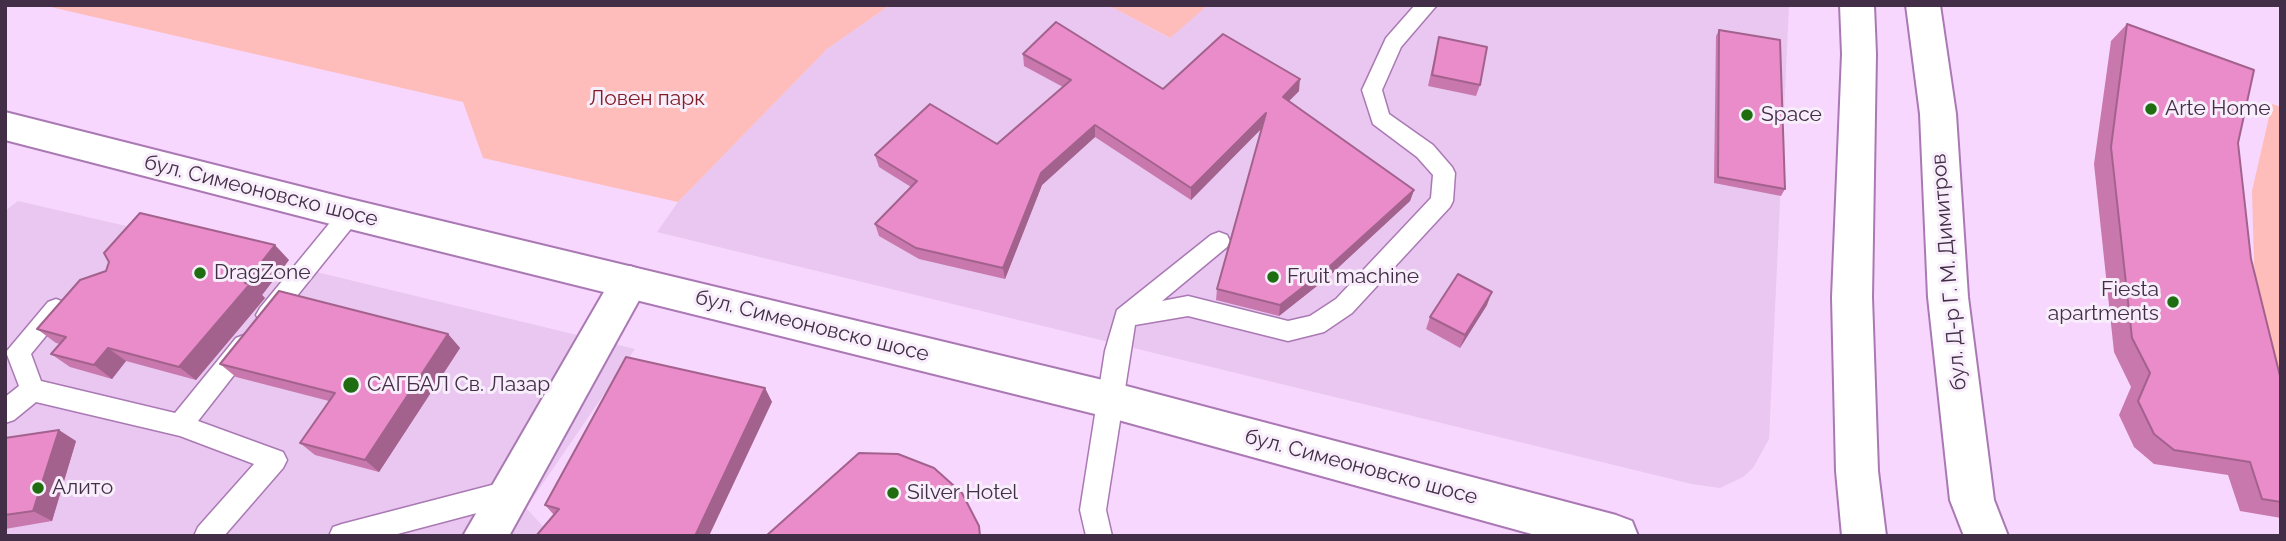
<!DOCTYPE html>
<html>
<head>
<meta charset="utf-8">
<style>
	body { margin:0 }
	#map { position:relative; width:2286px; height:541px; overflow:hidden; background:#f7d7fd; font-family:Raleway,sans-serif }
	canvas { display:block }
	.frame { position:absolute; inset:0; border:7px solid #432e47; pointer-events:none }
</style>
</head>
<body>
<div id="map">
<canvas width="2286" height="541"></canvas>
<div class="frame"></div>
</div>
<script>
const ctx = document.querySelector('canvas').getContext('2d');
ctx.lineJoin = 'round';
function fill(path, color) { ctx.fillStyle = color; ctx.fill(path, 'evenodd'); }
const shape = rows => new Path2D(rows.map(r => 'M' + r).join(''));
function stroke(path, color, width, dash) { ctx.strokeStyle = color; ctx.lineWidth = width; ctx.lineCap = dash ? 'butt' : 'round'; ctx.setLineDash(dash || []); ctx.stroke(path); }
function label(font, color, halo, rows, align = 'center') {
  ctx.font = font + ' Raleway,sans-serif'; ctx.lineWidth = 6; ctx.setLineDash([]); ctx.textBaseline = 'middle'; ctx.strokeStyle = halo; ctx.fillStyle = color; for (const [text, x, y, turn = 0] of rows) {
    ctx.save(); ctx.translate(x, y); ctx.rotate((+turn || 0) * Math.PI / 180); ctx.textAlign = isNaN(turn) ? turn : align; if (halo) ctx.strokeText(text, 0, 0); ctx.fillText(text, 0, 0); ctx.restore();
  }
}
const built = shape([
	[890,5,1108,5,1169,38,1208,5,1789,5,1769,439,1753,468,1743,477,1720,488,1692,484,657,232,678,202,827,49],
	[18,201,126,226,635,349,526,508,552,536,5,536,5,211]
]);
const green = shape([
	[42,5,890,5,827,49,678,202,483,158,463,102],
	[1108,5,1208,5,1170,38],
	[2272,104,2281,107,2281,390,2255,293,2252,191]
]);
const service = shape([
	[1415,5,1437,5,1401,47,1382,90,1389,114,1433,145,1452,167,1455,173,1453,201,1450,207,1352,313,1324,332,1288,341,1188,316,1135,325,1106,510,1112,536,1086,536,1080,510,1105,351,1117,310,1211,235,1219,232,1227,235,1230,241,1227,247,1162,301,1188,296,1288,321,1310,316,1336,299,1431,198,1433,175,1417,157,1373,124,1362,90,1386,38,1415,5],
	[350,205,358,208,361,214,358,220,276,322,268,325,260,322,256,315,260,308,342,208,350,205],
	[56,299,64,302,68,309,31,354,41,381,175,413,236,338,244,335,252,338,256,345,252,352,198,421,283,452,287,460,283,468,224,536,194,536,198,527,254,464,180,436,36,402,14,420,5,423,5,397,19,386,6,352,48,302,56,299],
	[511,480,520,484,524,492,520,500,511,504,390,536,329,536,333,527,342,524,511,480]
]);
const minor = shape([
	[630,266,644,271,649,282,509,536,463,536,616,271,630,266]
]);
const secondary = shape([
	[5,112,350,199,1111,382,1616,515,1632,521,1638,536,1539,536,1111,418,350,229,5,140,5,112]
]);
const primary = shape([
	[1840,5,1874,5,1876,54,1872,297,1878,471,1886,536,1842,536,1836,471,1832,297,1842,54,1840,5],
	[1906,5,1940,5,1956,114,1968,297,1994,500,2008,536,1964,536,1950,500,1928,297,1920,114,1906,5]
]);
const wall = shape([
	[2127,24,2238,143,2251,259,2281,380,2281,518,2240,511,2228,475,2154,464,2134,447,2119,415,2131,387,2114,352,2094,164,2111,41],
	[1719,30,1785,189,1781,196,1714,183,1716,36],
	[1439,37,1480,85,1476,96,1428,86],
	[1023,54,1163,89,1299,91,1289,101,1414,190,1410,201,1327,278,1279,316,1216,300,1217,289,1262,128,1191,200,1095,137,1042,185,1005,279,919,259,879,236,875,224,911,187,879,167,875,155,997,144,1063,87,1024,66],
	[289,260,262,295,265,298,196,380,126,361,112,379,70,367,51,354,60,344,56,343,37,329],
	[1487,305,1460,348,1426,329,1430,317],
	[448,334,460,348,379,472,315,455,300,443,329,401,236,377,220,364],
	[765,388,772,402,554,515,545,505],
	[5,438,76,441,52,521,5,529]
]);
const shadedWall = shape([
	[1300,79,1299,91,1281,109,1283,97],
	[1266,113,1265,125,1191,200,1191,188],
	[1095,125,1095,137,1042,185,1005,279,1003,268,1041,173],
	[1414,190,1410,201,1327,278,1279,316,1280,305],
	[275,245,289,260,262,295,265,298,196,380,179,367],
	[1492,292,1487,305,1460,348,1465,335],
	[448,334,460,348,379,472,365,460],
	[108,348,126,361,112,379,94,365],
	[765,388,772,402,709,536,695,536],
	[59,430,76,441,52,521,33,511]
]);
const building = shape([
	[1056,22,1163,89,1223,34,1300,79,1283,97,1414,190,1329,267,1280,305,1217,289,1266,113,1191,188,1095,125,1041,173,1003,268,916,248,875,224,917,181,875,155,930,104,997,144,1071,80,1023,54,1056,22],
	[2127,24,2254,70,2238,143,2251,259,2281,380,2281,502,2262,499,2250,462,2174,450,2154,434,2138,401,2150,373,2132,338,2111,147,2127,24],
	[1719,30,1780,40,1785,189,1718,177,1719,30],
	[1439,37,1487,47,1480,85,1432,75,1439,37],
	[140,213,275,245,245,283,250,284,179,367,108,348,94,365,51,354,66,337,37,329,80,280,106,271,109,262,104,253,140,213],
	[1458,274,1492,292,1465,335,1430,317,1458,274],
	[279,291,448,334,365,460,300,443,335,393,220,364,279,291],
	[626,357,765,388,695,536,536,536,559,509,545,505,626,357],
	[59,430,33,511,5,515,5,438,59,430],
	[859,453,898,454,934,468,962,493,979,526,980,536,766,536,859,453]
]);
const markers = [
	[2151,109,7,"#1f6d11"],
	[1747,115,7,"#1f6d11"],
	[200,273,7,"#1f6d11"],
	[1273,277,7,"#1f6d11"],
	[2173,302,7,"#1f6d11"],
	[351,385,9,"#1f6d11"],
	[38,488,7,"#1f6d11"],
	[893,493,7,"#1f6d11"]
];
const parkNames = [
	["Ловен парк",647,99]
];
const poiNames = [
	["Arte Home",2165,109],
	["Space",1761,115],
	["DragZone",214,273],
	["Fruit machine",1287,277],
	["Fiesta",2159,290,"right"],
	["apartments",2159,314,"right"],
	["САГБАЛ Св. Лазар",367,385],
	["Алито",52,488],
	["Silver Hotel",907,493]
];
const streetNames = [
	["бул. Симеоновско шосе",261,191,14],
	["бул. Д-р Г. М. Димитров",1949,272,-95],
	["бул. Симеоновско шосе",812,326,14],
	["бул. Симеоновско шосе",1361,467,15]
];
fill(built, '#e9c7f0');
fill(green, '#febcba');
stroke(service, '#aa79b4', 3);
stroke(minor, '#aa79b4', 4);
stroke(secondary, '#aa79b4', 4);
stroke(primary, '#aa79b4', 4);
fill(service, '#fff');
fill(minor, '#fff');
fill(secondary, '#fff');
fill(primary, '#fff');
fill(wall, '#c878ad');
fill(shadedWall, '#a3628d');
fill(building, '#e98cc9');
stroke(building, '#a3628d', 2);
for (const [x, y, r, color] of markers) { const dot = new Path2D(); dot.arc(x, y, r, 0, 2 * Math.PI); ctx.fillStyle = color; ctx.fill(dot); stroke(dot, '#f8edfa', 2.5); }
label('21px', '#801e26', '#f8edfa', parkNames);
label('21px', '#432e47', '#f8edfa', poiNames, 'left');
label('21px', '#432e47', '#f8edfa', streetNames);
</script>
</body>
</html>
